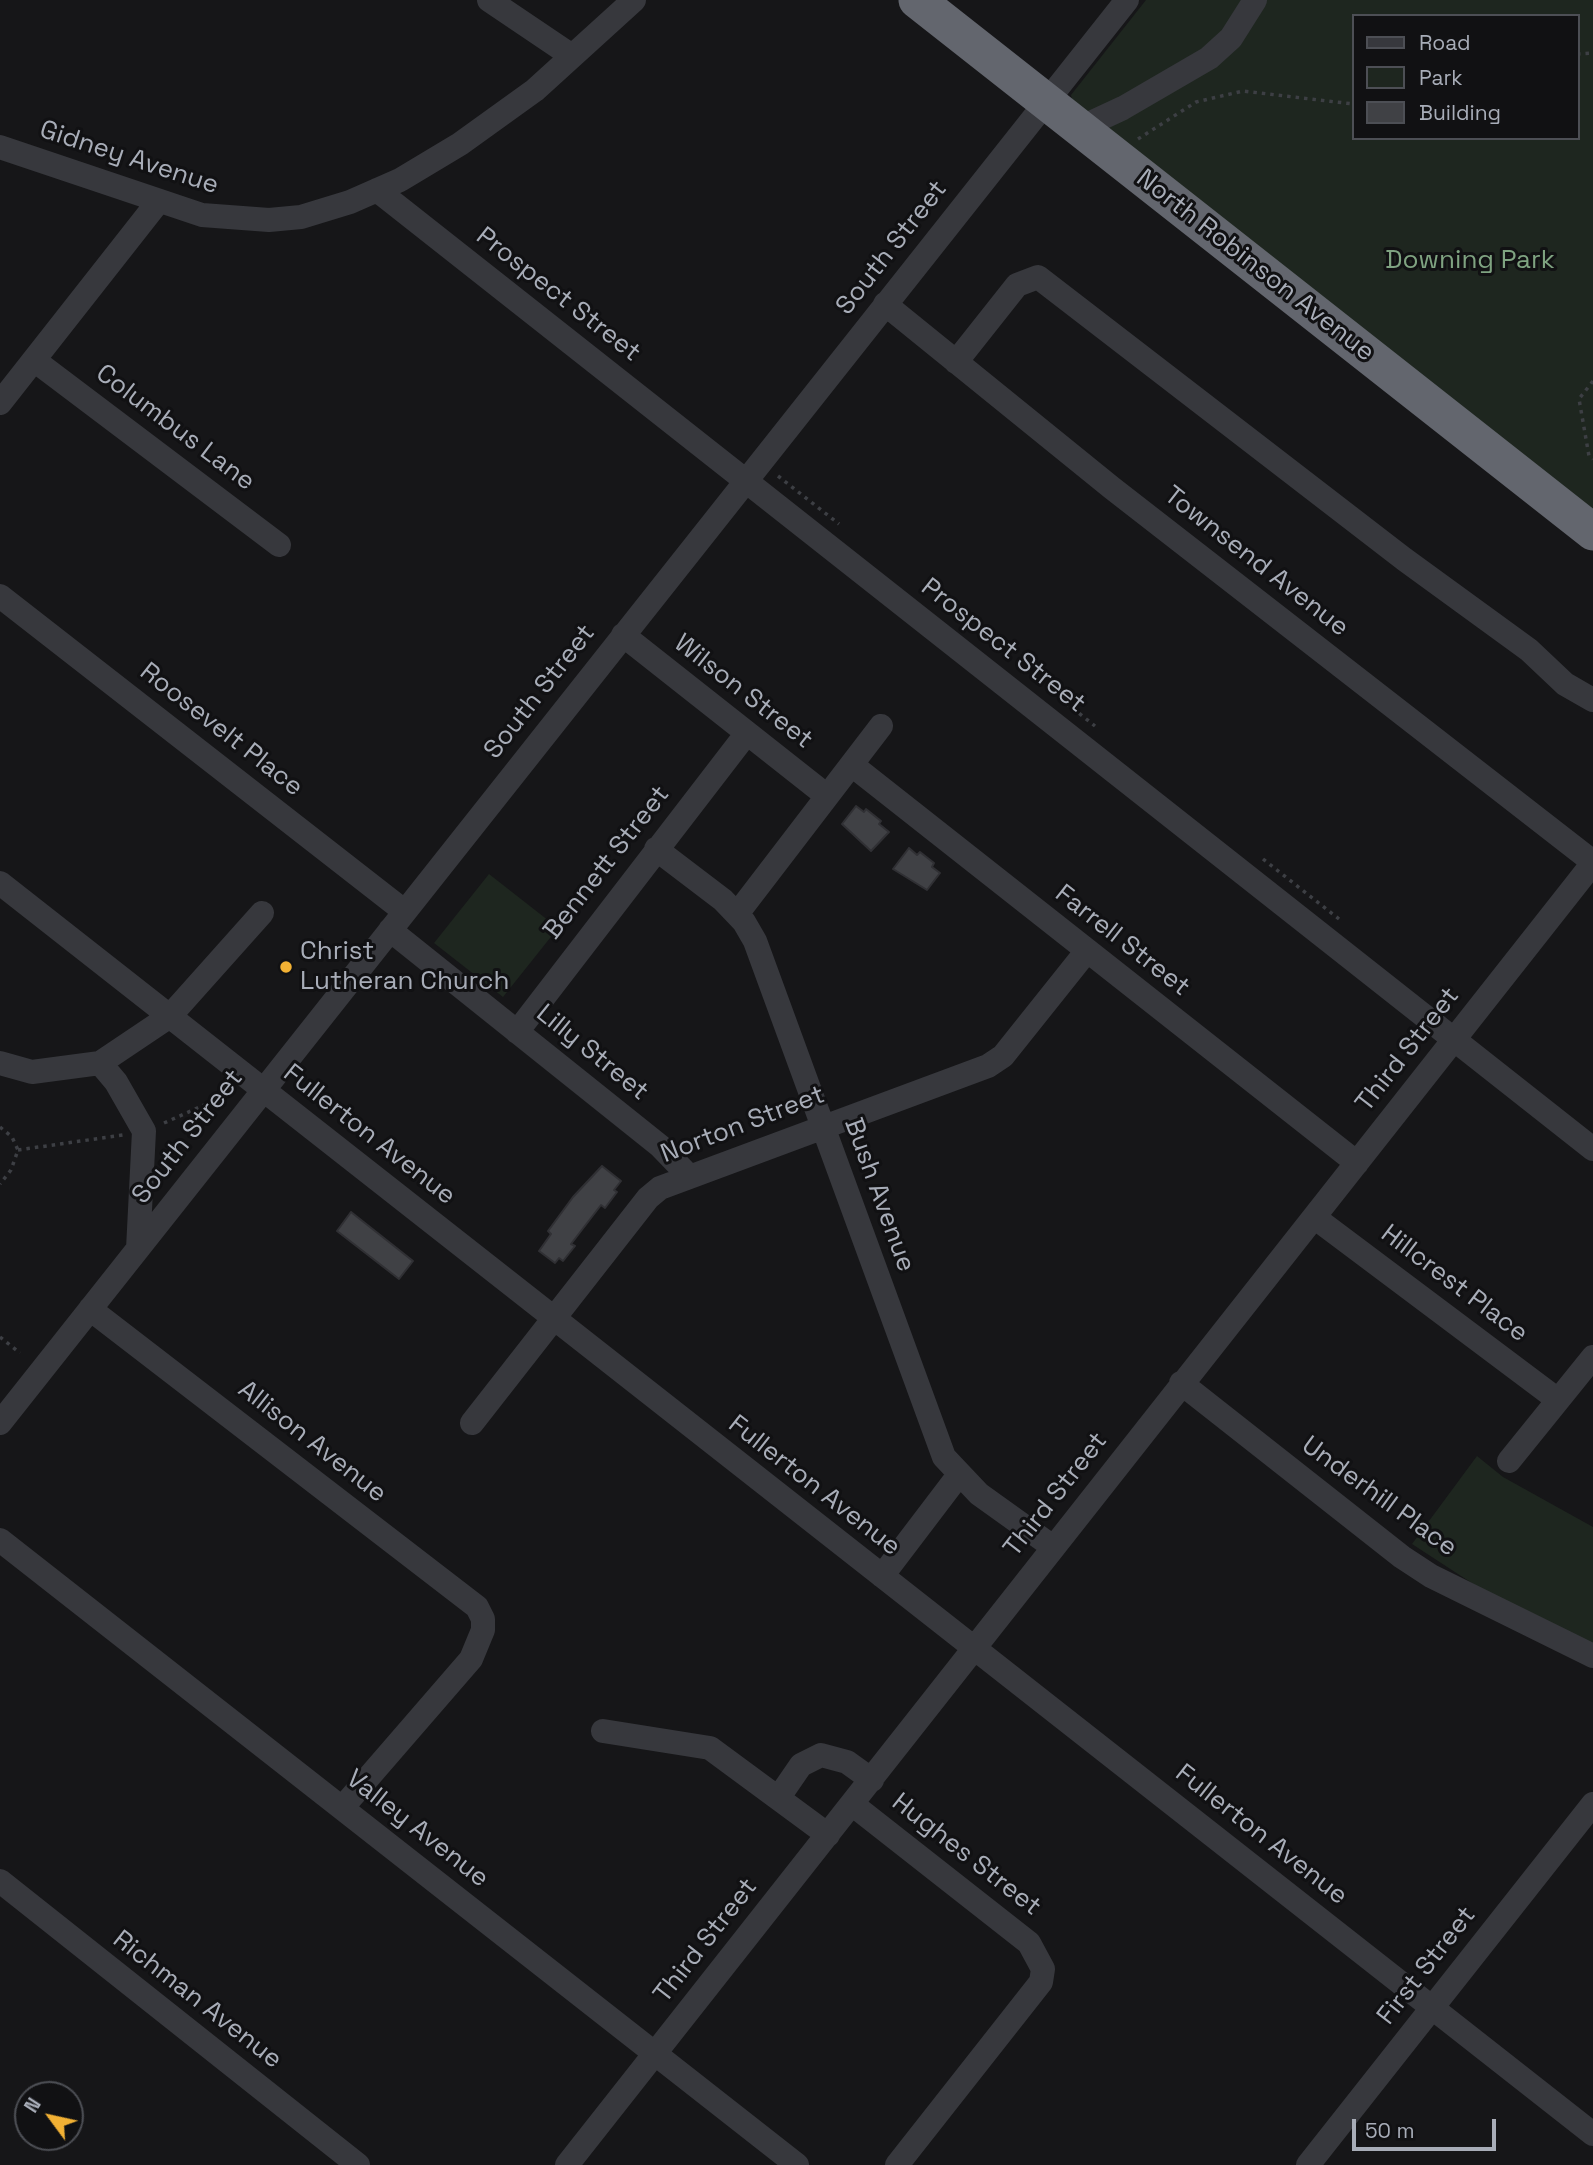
<!DOCTYPE html>
<html>
<head>
<meta charset="utf-8">
<style>
	body { margin:0 }
	#map { position:relative; width:1593px; height:2165px; overflow:hidden; background:#161618; font-family:"Space Grotesk",sans-serif }
	canvas { display:block }
	.legend { position:absolute; left:1352px; top:14px; width:228px; height:126px; box-sizing:border-box; background:#111113; border:2px solid #4d4f55; margin:0; padding:9px 12px; list-style:none; font-size:21px; color:#a8adb8 }
	.legend li { display:flex; align-items:center; gap:14px; height:35px }
	.legend b { width:35px; border:2px solid #4d4f55 }
	.north { position:absolute; left:14px; top:2081px; width:70px; height:70px; box-sizing:border-box; background:#111113; border:2px solid #4d4f55; border-radius:50%; rotate:303deg; font-size:19px; font-weight:700; line-height:28px; text-align:center; color:#a8adb8 }
	.north::after { content:''; display:block; margin:auto; width:24px; height:32px; background:#f2b134; clip-path:polygon(50% 0,100% 100%,50% 72%,0 100%) }
	.scale { position:absolute; left:1352px; top:2119px; width:144px; height:32px; box-sizing:border-box; border:4px solid #a8adb8; border-top:0; padding-left:9px; font-size:21px; line-height:24px; white-space:nowrap; color:#a8adb8; -webkit-text-stroke:5px #111113; paint-order:stroke }
</style>
</head>
<body>
<div id="map">
<canvas width="1593" height="2165"></canvas>
<ul class="legend">
<li><b style="height:9px;background:#37383d"></b>Road</li>
<li><b style="height:19px;background:#1e261f"></b>Park</li>
<li><b style="height:19px;background:#404145"></b>Building</li>
</ul>
<div class="north">N</div>
<div class="scale">50 m</div>
</div>
<script>
const ctx = document.querySelector('canvas').getContext('2d');
ctx.lineJoin = 'round';
function fill(path, color) { ctx.fillStyle = color; ctx.fill(path, 'evenodd'); }
const shape = rows => new Path2D(rows.map(r => 'M' + r).join(''));
function stroke(path, color, width, dash) { ctx.strokeStyle = color; ctx.lineWidth = width; ctx.lineCap = dash ? 'butt' : 'round'; ctx.setLineDash(dash || []); ctx.stroke(path); }
function label(font, color, halo, rows, align = 'center') {
  ctx.font = font + ' "Space Grotesk",sans-serif'; ctx.lineWidth = 6; ctx.setLineDash([]); ctx.textBaseline = 'middle'; ctx.strokeStyle = halo; ctx.fillStyle = color; for (const [text, x, y, turn = 0] of rows) {
    ctx.save(); ctx.translate(x, y); ctx.rotate((+turn || 0) * Math.PI / 180); ctx.textAlign = isNaN(turn) ? turn : align; if (halo) ctx.strokeText(text, 0, 0); ctx.fillText(text, 0, 0); ctx.restore();
  }
}
const green = shape([
	[1146,0,1593,0,1593,515,1073,105,1071,95],
	[1353,16,1577,16,1577,138,1353,138],
	[489,874,558,928,503,997,434,943],
	[1477,1456,1503,1477,1593,1527,1593,1652,1527,1619,1412,1544]
]);
const building = shape([
	[856,806,864,812,866,809,881,821,879,824,889,832,871,851,842,824,856,806],
	[909,848,917,855,920,852,934,863,932,867,940,873,927,890,893,869,909,848],
	[602,1166,621,1181,614,1190,617,1192,605,1208,601,1205,571,1244,575,1246,563,1261,559,1258,555,1263,539,1251,551,1234,548,1231,573,1197,602,1166],
	[351,1212,413,1261,399,1279,337,1231,351,1212]
]);
const path = shape([
	[1577,54,1593,53],
	[1138,139,1196,102,1243,91,1353,104],
	[1593,381,1579,399,1589,456,1593,459],
	[778,476,839,524],
	[1046,687,1095,726],
	[1263,859,1339,919],
	[164,1123,233,1092],
	[0,1127,12,1137,18,1150,11,1170,0,1184],
	[18,1150,123,1135],
	[0,1337,20,1353]
]);
const minor = shape([
	[489,0,572,56],
	[1080,128,1123,108,1209,58,1231,38,1255,0],
	[0,147,202,215,269,220,301,217,350,202,400,180,460,144,535,90,634,0],
	[377,190,1593,1149],
	[885,304,1112,488,1593,862],
	[34,360,279,545],
	[956,362,1017,285,1038,277,1404,559,1529,650,1565,684,1593,700],
	[0,403,158,202],
	[0,596,404,911],
	[623,635,827,796],
	[852,765,1357,1163],
	[656,849,723,900,744,922,755,941,944,1457,979,1494,1053,1547],
	[0,883,1593,2134],
	[737,914,881,726],
	[390,930,660,1146,688,1175],
	[517,1032,747,733],
	[0,1063,32,1072,100,1063,170,1016,262,913],
	[100,1063,116,1082,144,1131,138,1249],
	[1314,1217,1558,1400],
	[90,1309,477,1607,483,1619,483,1630,471,1659,342,1808],
	[1181,1383,1402,1557,1431,1576,1593,1656],
	[0,1423,1127,0],
	[472,1423,648,1198,660,1188,988,1066,1003,1056,1086,952],
	[1509,1461,1593,1357],
	[0,1540,797,2165],
	[882,1576,958,1476],
	[603,1731,710,1748,828,1835],
	[779,1797,801,1765,821,1755,847,1762,872,1780],
	[852,1804,1029,1943,1043,1969,1041,1982,897,2165],
	[0,1881,358,2165],
	[567,2165,1593,863],
	[1308,2165,1593,1804]
]);
const highway = shape([
	[917,0,1593,532]
]);
const markers = [
	[286,967,7,"#f2b134"]
];
const streetNames = [
	["Gidney Avenue",129,158,18],
	["South Street",892,248,-52],
	["North Robinson Avenue",1255,266,38],
	["Prospect Street",558,295,38],
	["Columbus Lane",175,428,37],
	["Townsend Avenue",1256,562,38],
	["Prospect Street",1003,646,38],
	["South Street",540,692,-52],
	["Wilson Street",743,692,38],
	["Roosevelt Place",221,730,38],
	["Bennett Street",607,863,-52],
	["Farrell Street",1122,941,38],
	["Third Street",1408,1050,-52],
	["Lilly Street",592,1053,39],
	["Norton Street",743,1125,-21],
	["Fullerton Avenue",369,1135,38],
	["South Street",188,1137,-52],
	["Bush Avenue",879,1195,70],
	["Hillcrest Place",1454,1284,37],
	["Allison Avenue",312,1442,38],
	["Fullerton Avenue",814,1486,38],
	["Third Street",1056,1495,-52],
	["Underhill Place",1379,1497,36],
	["Valley Avenue",417,1829,38],
	["Fullerton Avenue",1261,1835,38],
	["Hughes Street",966,1855,38],
	["Third Street",706,1941,-52],
	["First Street",1427,1966,-52],
	["Richman Avenue",197,2000,38]
];
const parkNames = [
	["Downing Park",1470,261]
];
const poiNames = [
	["Christ",300,952],
	["Lutheran Church",300,982]
];
fill(green, '#1e261f');
fill(building, '#404145');
stroke(building, '#303034', 2);
stroke(path, '#3d3f44', 3.5, [3.5, 5]);
stroke(minor, '#37383d', 24);
stroke(highway, '#63666e', 37);
for (const [x, y, r, color] of markers) { const dot = new Path2D(); dot.arc(x, y, r, 0, 2 * Math.PI); ctx.fillStyle = color; ctx.fill(dot); stroke(dot, '#111113', 2.5); }
label('26px', '#a8adb8', '#111113', streetNames);
label('26px', '#7fa381', '#111113', parkNames);
label('26px', '#a8adb8', '#111113', poiNames, 'left');
</script>
</body>
</html>
